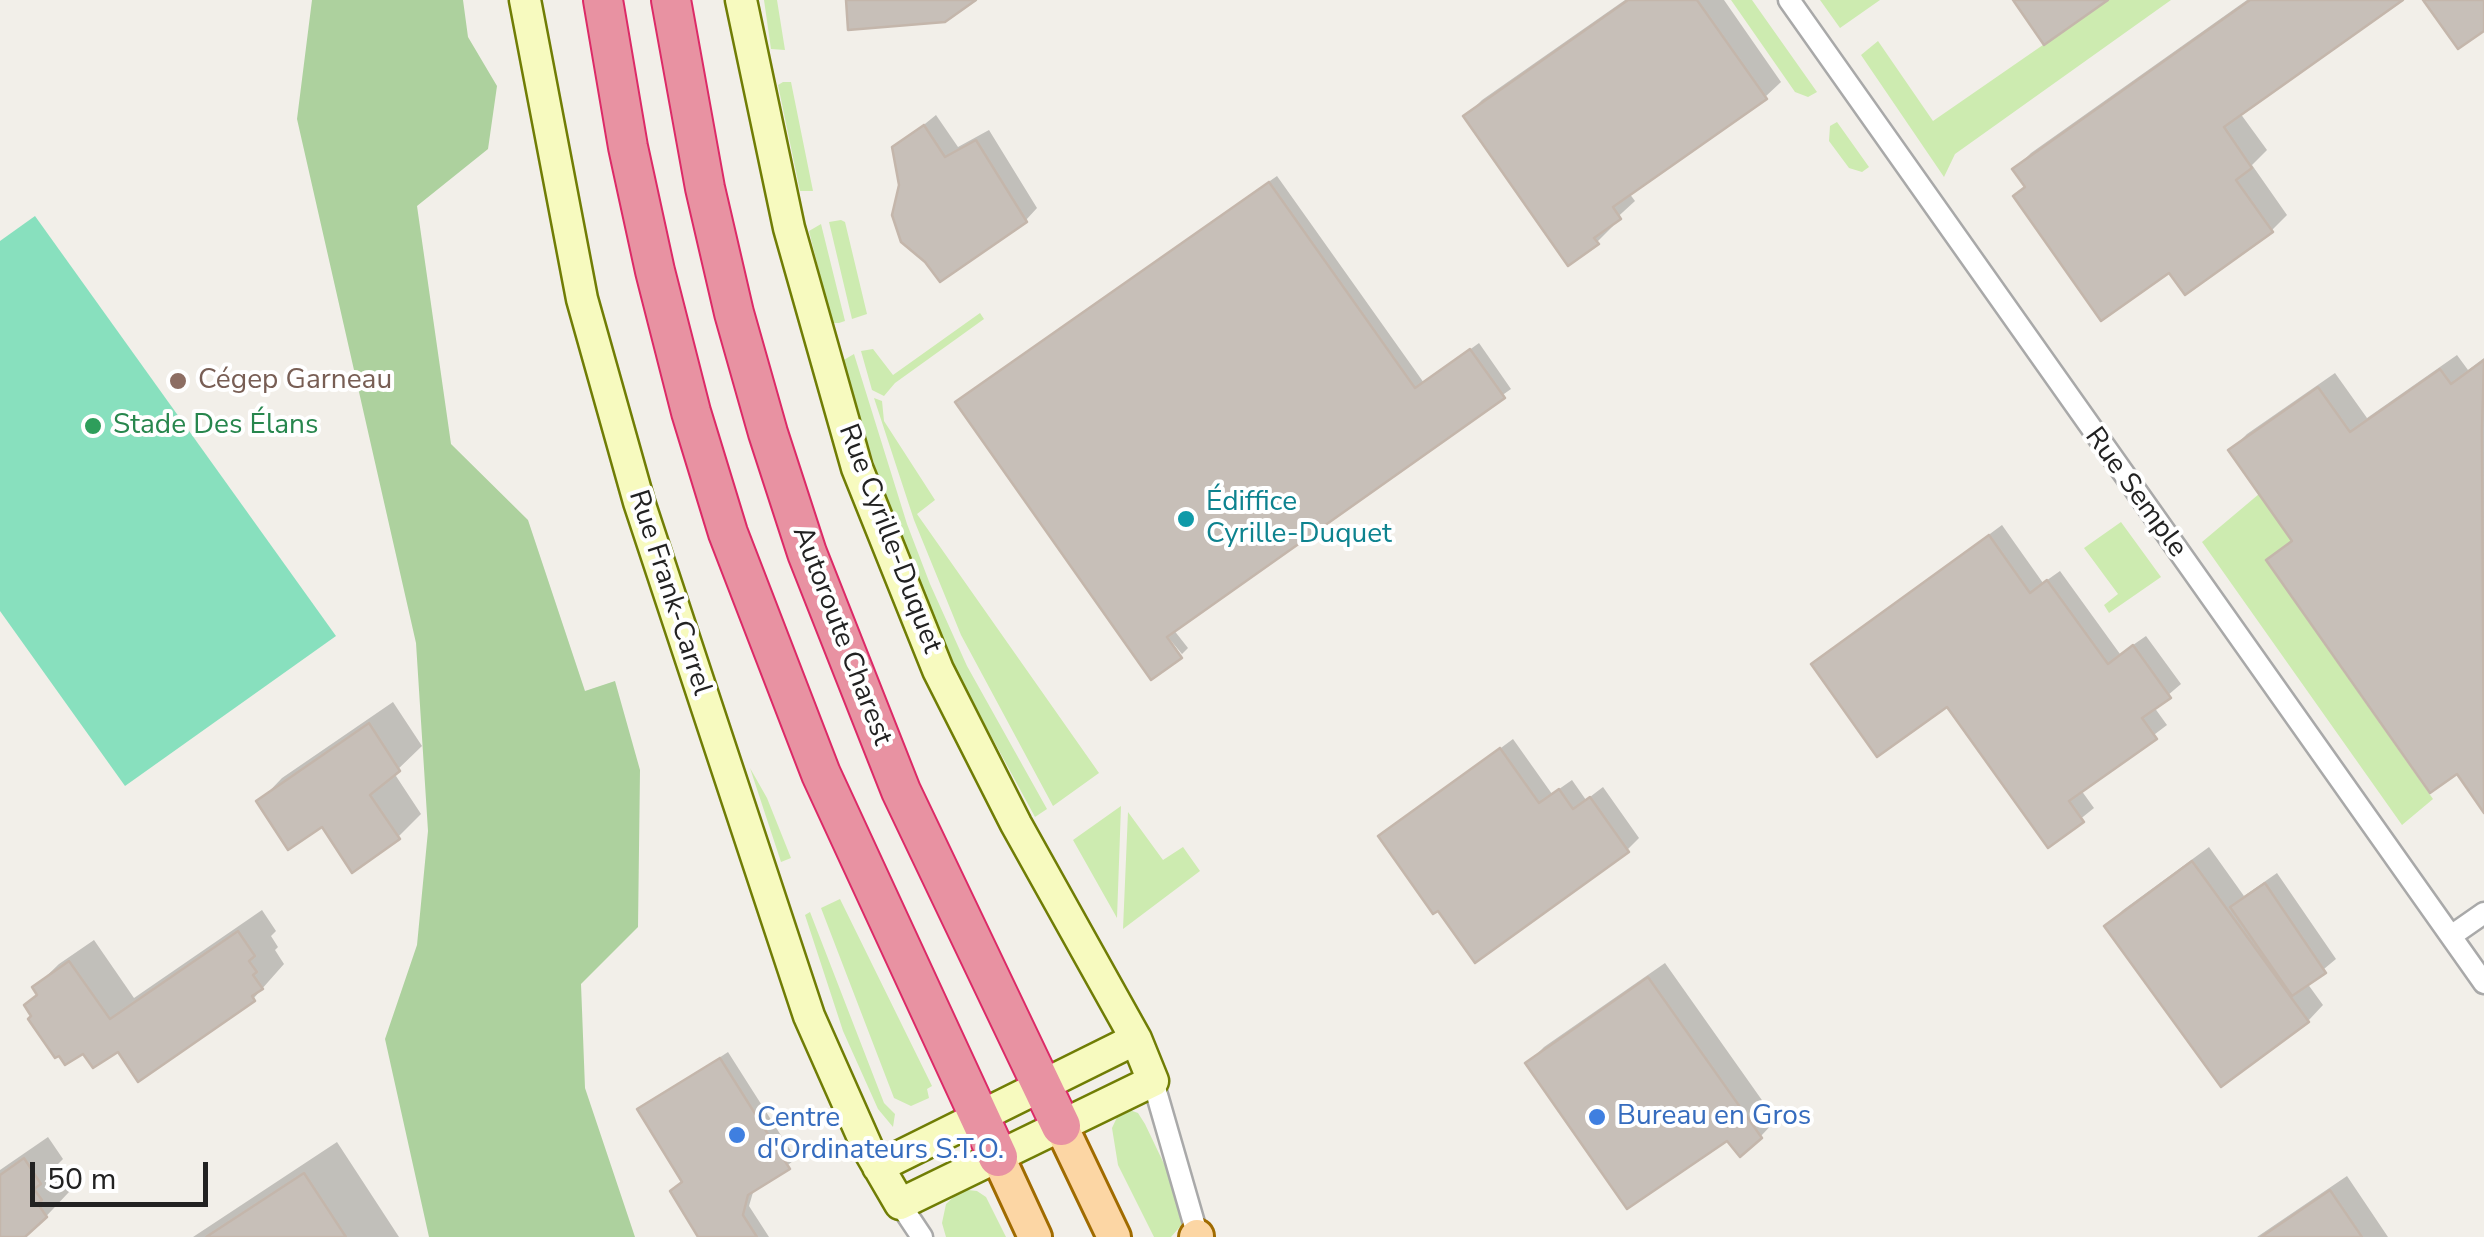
<!DOCTYPE html>
<html>
<head>
<meta charset="utf-8">
<style>
	body { margin:0 }
	#map { position:relative; width:2484px; height:1237px; overflow:hidden; background:#f2efe9; font-family:"Nunito Sans",sans-serif }
	canvas { display:block }
	.scale { position:absolute; left:30px; top:1162px; width:178px; height:45px; box-sizing:border-box; border:5px solid #222; border-top:0; padding-left:12px; font-size:30px; line-height:35px; white-space:nowrap; color:#222; -webkit-text-stroke:8px #fff; paint-order:stroke }
</style>
</head>
<body>
<div id="map">
<canvas width="2484" height="1237"></canvas>
<div class="scale">50 m</div>
</div>
<script>
const ctx = document.querySelector('canvas').getContext('2d');
ctx.lineJoin = 'round';
function fill(path, color) { ctx.fillStyle = color; ctx.fill(path, 'evenodd'); }
const shape = rows => new Path2D(rows.map(r => 'M' + r).join(''));
function stroke(path, color, width, dash) { ctx.strokeStyle = color; ctx.lineWidth = width; ctx.lineCap = dash ? 'butt' : 'round'; ctx.setLineDash(dash || []); ctx.stroke(path); }
function label(font, color, halo, rows, align = 'center') {
  ctx.font = font + ' "Nunito Sans",sans-serif'; ctx.lineWidth = 8; ctx.setLineDash([]); ctx.textBaseline = 'middle'; ctx.strokeStyle = halo; ctx.fillStyle = color; for (const [text, x, y, turn = 0] of rows) {
    ctx.save(); ctx.translate(x, y); ctx.rotate((+turn || 0) * Math.PI / 180); ctx.textAlign = isNaN(turn) ? turn : align; if (halo) ctx.strokeText(text, 0, 0); ctx.fillText(text, 0, 0); ctx.restore();
  }
}
const grass = shape([
	[764,0,777,0,785,50,771,49],
	[1731,0,1752,0,1817,92,1808,97,1795,92],
	[1820,0,1880,0,1840,28],
	[2108,0,2171,0,1955,154,1944,177,1861,55,1878,41,1933,121],
	[783,82,791,82,813,191,800,191,778,85],
	[1837,122,1869,167,1862,172,1849,168,1829,141,1830,126],
	[841,220,845,222,867,314,852,319,829,222],
	[821,224,845,321,839,323,832,323,809,231],
	[980,313,984,319,895,383,884,396,872,390,861,351,873,349,893,375],
	[854,354,907,524,930,584,967,666,1047,809,1035,817,957,673,917,584,884,495,842,361],
	[874,398,882,401,884,421,935,500,917,514,1099,773,1053,806,961,635,914,520],
	[2259,494,2292,541,2266,561,2433,799,2402,825,2202,542],
	[2121,522,2161,577,2109,613,2104,605,2118,594,2084,548],
	[750,768,767,798,791,858,781,862],
	[1121,806,1117,918,1073,840],
	[1128,812,1163,860,1183,847,1200,871,1123,929],
	[840,899,932,1086,927,1089,929,1098,911,1106,894,1098,821,908],
	[810,912,884,1103,895,1114,893,1127,878,1109,843,1031,805,915],
	[1127,1109,1138,1113,1145,1124,1177,1191,1185,1221,1171,1237,1154,1237,1118,1165,1112,1128,1119,1113],
	[968,1190,977,1191,986,1197,1006,1237,946,1237,942,1223,946,1204,959,1192]
]);
const forest = shape([
	[312,0,463,0,468,37,497,86,488,149,417,206,451,444,528,520,585,691,615,681,640,770,638,927,581,984,585,1088,635,1237,429,1237,385,1039,417,945,428,831,416,643,297,119]
]);
const pitch = shape([
	[35,216,336,636,125,786,0,611,0,241]
]);
const shadow = shape([
	[1625,0,1724,0,1781,82,1765,97,1629,193,1635,201,1611,223,1613,226,1597,242,1466,116,1482,100],
	[2247,0,2399,0,2240,113,2267,150,2252,165,2287,215,2272,230,2170,269,2027,186,2015,169,2031,153],
	[936,115,958,147,989,130,1037,208,1026,220,940,278,901,185,895,148],
	[1277,176,1424,383,1479,343,1511,389,1173,629,1188,648,1182,654,966,395],
	[2457,355,2468,370,2484,358,2484,808,2458,771,2269,560,2294,538,2231,450,2247,434,2335,373,2367,418],
	[2002,525,2043,583,2060,571,2120,654,2146,636,2181,684,2154,707,2167,725,2081,790,2094,808,2048,845,1947,704,1814,664],
	[393,702,422,746,394,773,421,814,398,837,259,802,282,778],
	[1513,739,1552,794,1572,780,1586,800,1603,787,1639,838,1627,850,1381,837],
	[2209,847,2244,896,2277,873,2336,959,2307,983,2323,1005,2308,1021,2107,926,2123,910],
	[262,910,276,931,271,936,278,947,275,950,284,964,253,999,118,1049,39,994,35,987,59,964,94,940,134,998],
	[1665,963,1776,1120,1761,1136,1728,1138,1528,1063,1544,1047],
	[728,1052,796,1159,754,1189,749,1206,769,1237,701,1237,685,1181,640,1110],
	[48,1137,63,1159,57,1165,64,1175,60,1179,69,1192,37,1226,21,1237,0,1237,0,1170],
	[337,1142,399,1237,193,1237],
	[2347,1176,2388,1237,2257,1237]
]);
const building = shape([
	[846,0,976,0,945,22,848,30,846,0],
	[1628,0,1697,0,1767,99,1613,207,1621,219,1594,238,1599,244,1568,266,1463,116,1628,0],
	[2013,0,2108,0,2044,45,2013,0],
	[2250,0,2403,0,2224,127,2252,168,2236,180,2273,232,2185,295,2169,273,2101,321,2013,196,2025,187,2012,169,2250,0],
	[2423,0,2484,0,2484,31,2458,49,2423,0],
	[924,125,945,157,976,140,1027,222,940,282,925,262,901,242,892,215,899,185,892,147,924,125],
	[1269,182,1415,388,1470,349,1505,398,1167,637,1182,658,1151,680,955,402,1269,182],
	[2484,360,2482,430,2484,813,2457,774,2430,793,2266,560,2292,541,2228,450,2318,387,2350,432,2440,369,2451,384,2484,360],
	[1989,535,2030,593,2047,580,2108,664,2133,645,2171,698,2142,718,2157,739,2069,801,2084,822,2048,848,1947,707,1877,757,1811,664,1989,535],
	[369,723,400,771,370,795,400,839,352,873,322,827,288,850,256,801,369,723],
	[1500,748,1539,803,1559,789,1573,809,1590,797,1629,852,1475,963,1438,911,1433,914,1378,836,1500,748],
	[2192,861,2309,1022,2221,1087,2104,926,2192,861],
	[2265,883,2326,973,2292,996,2230,907,2265,883],
	[238,931,255,956,249,961,257,972,253,975,263,989,252,996,255,1001,138,1082,118,1052,93,1068,83,1054,65,1065,59,1056,55,1058,28,1019,31,1016,24,1005,37,995,32,987,69,961,110,1019,238,931],
	[1648,977,1762,1138,1740,1157,1727,1141,1627,1209,1525,1063,1648,977],
	[720,1058,790,1169,748,1195,743,1215,757,1237,698,1237,670,1191,682,1182,637,1109,720,1058],
	[24,1158,41,1184,34,1189,42,1200,38,1204,47,1217,25,1237,0,1237,0,1175,24,1158],
	[304,1173,346,1237,206,1237,304,1173],
	[2330,1190,2362,1237,2261,1237,2330,1190]
]);
const street = shape([
	[1789,0,2484,983],
	[2451,936,2484,913],
	[1153,1081,1198,1237],
	[900,1204,922,1237]
]);
const secondary = shape([
	[525,0,582,299,639,502,809,1016,868,1149,900,1204,1153,1081,1136,1039,1016,824,938,670,857,468,789,228,741,0],
	[878,1167,1136,1039]
]);
const primary = shape([
	[1061,1126,1114,1237],
	[998,1157,1035,1237],
	[1196,1237,1197,1236]
]);
const highway = shape([
	[603,0,628,147,655,271,691,412,728,533,821,774,998,1157],
	[671,0,705,188,734,313,768,433,807,553,901,791,1061,1126]
]);
const markers = [
	[178,381,10,"#8d6e63"],
	[93,426,10,"#2e9e5b"],
	[1186,519,10,"#0f9aa8"],
	[1597,1117,10,"#3f7fe0"],
	[737,1135,10,"#3f7fe0"]
];
const educationNames = [
	["Cégep Garneau",198,381]
];
const leisureNames = [
	["Stade Des Élans",113,426]
];
const streetNames = [
	["Rue Semple",2135,493,54],
	["Rue Cyrille-Duquet",889,539,69],
	["Rue Frank-Carrel",669,593,72],
	["Autoroute Charest",841,636,69]
];
const cultureNames = [
	["Édiffice",1206,503],
	["Cyrille-Duquet",1206,535]
];
const shopNames = [
	["Bureau en Gros",1617,1117],
	["Centre",757,1119],
	["d'Ordinateurs S.T.O.",757,1151]
];
fill(grass, '#cdebb0');
fill(forest, '#add19e');
fill(pitch, '#88e0be');
fill(shadow, '#0003');
fill(building, '#c7bfb8');
stroke(building, '#c4b6ab', 2.5);
stroke(street, '#a9a9a9', 25);
stroke(secondary, '#707d05', 35);
stroke(primary, '#a06b00', 38);
stroke(highway, '#dc2a67', 42);
stroke(street, '#fff', 20);
stroke(secondary, '#f7fabf', 30);
stroke(primary, '#fcd6a4', 32);
stroke(highway, '#e892a2', 38);
for (const [x, y, r, color] of markers) { const dot = new Path2D(); dot.arc(x, y, r, 0, 2 * Math.PI); ctx.fillStyle = color; ctx.fill(dot); stroke(dot, '#fff', 4); }
label('28px', '#785e54', '#fff', educationNames, 'left');
label('28px', '#27864d', '#fff', leisureNames, 'left');
label('28px', '#222', '#fff', streetNames);
label('28px', '#0d838f', '#fff', cultureNames, 'left');
label('28px', '#366cbe', '#fff', shopNames, 'left');
</script>
</body>
</html>
